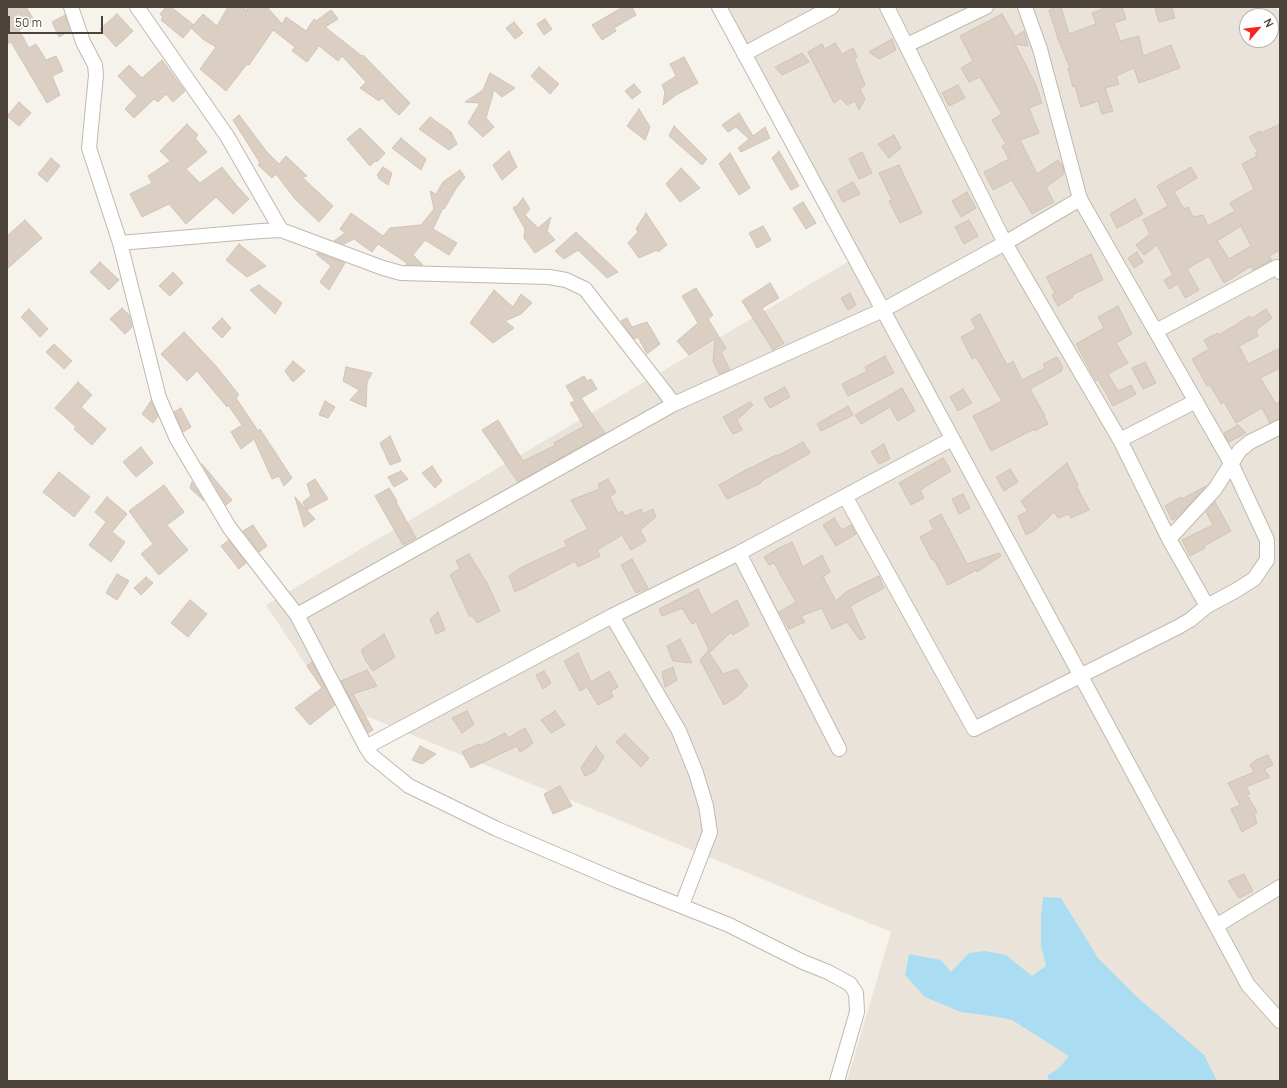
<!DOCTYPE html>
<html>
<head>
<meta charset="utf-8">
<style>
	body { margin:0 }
	#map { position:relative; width:1287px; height:1088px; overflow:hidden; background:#f6f2ec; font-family:Manrope,sans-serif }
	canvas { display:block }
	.frame { position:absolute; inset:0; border:8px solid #4b4239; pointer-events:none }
	.north { position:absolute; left:1239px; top:8px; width:40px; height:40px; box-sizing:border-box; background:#fff; border:1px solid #b7b3b0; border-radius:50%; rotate:62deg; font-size:11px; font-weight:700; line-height:16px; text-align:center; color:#4b4239 }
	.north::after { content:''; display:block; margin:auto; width:14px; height:18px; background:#f92520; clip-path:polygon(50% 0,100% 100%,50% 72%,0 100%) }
	.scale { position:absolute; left:8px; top:16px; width:95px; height:18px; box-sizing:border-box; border:2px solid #4b4239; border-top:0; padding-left:5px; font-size:12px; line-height:14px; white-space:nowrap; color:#4b4239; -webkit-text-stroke:3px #fff; paint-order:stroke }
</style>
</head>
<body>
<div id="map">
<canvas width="1287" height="1088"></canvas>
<div class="frame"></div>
<div class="north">N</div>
<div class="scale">50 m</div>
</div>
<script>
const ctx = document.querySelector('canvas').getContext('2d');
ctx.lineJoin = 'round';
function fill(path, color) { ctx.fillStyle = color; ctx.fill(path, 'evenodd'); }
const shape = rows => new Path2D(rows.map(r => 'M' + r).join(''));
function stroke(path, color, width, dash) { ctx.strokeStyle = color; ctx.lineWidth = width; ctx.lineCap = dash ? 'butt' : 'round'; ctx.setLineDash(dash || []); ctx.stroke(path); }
const residential = shape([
	[711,7,1275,7,1280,12,1280,1081,847,1081,891,932,330,701,266,605,851,260],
	[1247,16,1271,16,1271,40,1247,40]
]);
const water = shape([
	[1043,897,1061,898,1098,958,1137,997,1204,1055,1217,1081,1050,1081,1047,1076,1060,1067,1069,1056,1012,1020,998,1017,961,1012,925,997,905,975,909,954,941,960,951,972,969,953,985,951,1006,955,1032,976,1046,966,1041,946,1041,917]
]);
const building = shape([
	[7,7,26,7,34,20,19,30,29,48,36,44,46,60,56,56,63,71,52,76,60,95,47,103,11,42,7,44,7,7],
	[166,7,171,7,194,25,183,38,161,20,163,17,160,14,166,7],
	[228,7,241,7,247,10,248,7,267,7,282,24,286,17,306,31,314,19,316,21,331,10,338,19,325,27,362,56,363,55,410,103,399,115,393,110,382,98,379,101,360,88,366,82,342,56,338,61,319,46,307,62,292,51,295,47,273,30,249,65,247,64,226,91,200,69,216,47,204,40,191,28,203,14,217,26,228,7],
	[623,7,632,7,636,15,614,28,616,31,602,40,592,25,623,7],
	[1057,7,1061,7,1069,34,1096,24,1092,13,1108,7,1122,7,1126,19,1114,23,1120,41,1139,36,1143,56,1171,45,1180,68,1139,83,1134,68,1116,76,1119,84,1105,88,1113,111,1102,114,1098,101,1081,107,1075,86,1073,87,1068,69,1070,68,1058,39,1049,10,1057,7],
	[1163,7,1172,7,1175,18,1159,22,1155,9,1163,7],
	[117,14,133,31,116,47,100,29,117,14],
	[1002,14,1015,37,1024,31,1028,46,1015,44,1035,83,1042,103,1029,108,1039,133,1020,140,1037,174,1058,160,1063,167,1064,174,1046,187,1054,202,1032,214,1012,180,993,190,984,172,1009,159,1002,146,1006,144,992,120,1002,114,980,77,969,82,961,68,973,61,960,36,1002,14],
	[65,15,70,31,59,37,52,22,65,15],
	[545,19,552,29,544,35,537,24,545,19],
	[514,22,523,33,515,39,506,28,514,22],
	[892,39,896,50,879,59,869,52,892,39],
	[835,43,842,54,853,48,857,57,854,58,865,85,860,89,865,99,859,110,855,101,847,105,841,98,834,103,808,52,822,44,825,49,835,43],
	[802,53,809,62,782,75,775,67,802,53],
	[684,57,698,83,676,95,663,105,665,92,662,85,676,76,670,64,684,57],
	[162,60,185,91,173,102,166,94,158,102,154,99,134,118,125,109,137,96,118,76,129,65,142,78,162,60],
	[539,67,559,84,550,94,531,76,539,67],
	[490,73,515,88,502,97,494,90,486,118,494,127,483,137,468,123,480,103,465,102,483,90,490,73],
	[634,84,641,92,632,99,625,91,634,84],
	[958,85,965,98,949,106,942,93,958,85],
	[19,102,31,113,19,126,7,116,19,102],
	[639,109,650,127,645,140,627,126,639,109],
	[739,113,753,136,765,127,770,138,741,152,738,148,749,139,736,127,728,132,722,125,739,113],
	[239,115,267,152,279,164,286,156,307,176,302,177,333,206,319,222,295,199,276,174,272,178,258,165,260,163,233,120,239,115],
	[430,117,451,132,457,144,449,150,419,129,430,117],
	[187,124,198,135,195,138,207,152,186,169,200,183,222,167,237,186,249,199,233,214,216,197,186,224,169,204,142,217,130,194,152,183,148,176,170,161,160,151,187,124],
	[1280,124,1280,250,1269,256,1272,260,1253,270,1251,266,1224,283,1209,256,1187,269,1199,290,1185,298,1178,284,1169,289,1164,280,1173,275,1157,245,1144,255,1136,245,1150,234,1143,220,1168,206,1157,186,1191,167,1197,178,1174,192,1184,209,1188,207,1193,217,1203,215,1208,226,1235,211,1230,203,1254,189,1242,164,1257,156,1255,153,1258,152,1249,137,1260,131,1261,133,1280,124],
	[1241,226,1251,246,1229,259,1217,241,1241,226],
	[674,126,707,159,702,165,669,136,674,126],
	[360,128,385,153,377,162,375,161,370,166,347,139,360,128],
	[894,135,901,148,889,158,878,144,894,135],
	[401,138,426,159,421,170,392,148,401,138],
	[509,151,517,167,502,180,493,165,509,151],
	[779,151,799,186,791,190,772,158,779,151],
	[862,152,872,173,859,179,849,159,862,152],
	[730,153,750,188,739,195,719,164,730,153],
	[51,158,60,166,47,182,38,174,51,158],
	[899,165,922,213,900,223,889,201,892,200,879,173,899,165],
	[383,167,392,173,388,185,378,178,379,177,377,175,383,167],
	[681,168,700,188,680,202,666,184,681,168],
	[460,170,465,177,457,187,444,209,443,208,433,229,457,243,449,255,425,240,413,255,423,265,406,265,407,263,378,244,372,252,354,239,344,244,334,241,345,233,340,229,351,213,383,236,390,228,421,225,434,209,430,191,436,194,443,182,460,170],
	[853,182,860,194,843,202,837,191,853,182],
	[967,192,976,208,961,217,952,201,967,192],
	[523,198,530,209,525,215,538,228,551,217,547,231,555,240,535,253,524,238,525,229,513,208,515,206,516,207,523,198],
	[1135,199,1143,214,1117,228,1110,214,1135,199],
	[803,202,816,223,806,229,793,208,803,202],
	[646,213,667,245,658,252,657,250,639,258,628,243,638,232,636,229,646,213],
	[25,220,42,238,7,269,7,236,25,220],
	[969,220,978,236,964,244,955,227,969,220],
	[763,226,771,240,757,248,749,233,763,226],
	[576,232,618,272,607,278,578,250,564,259,555,251,576,232],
	[239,244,266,266,247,277,226,260,239,244],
	[1137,252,1143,262,1134,268,1128,258,1137,252],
	[318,253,345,263,329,290,320,282,331,266,316,254,318,253],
	[1091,254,1103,280,1072,295,1073,297,1058,306,1052,295,1055,293,1046,277,1091,254],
	[100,262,119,280,109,290,90,272,100,262],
	[173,272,183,283,170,296,159,286,173,272],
	[770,283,779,298,762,308,784,343,773,350,742,301,770,283],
	[259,285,282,303,275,314,250,290,259,285],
	[696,288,713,315,708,319,726,348,721,352,730,370,719,374,713,361,715,339,689,355,677,341,698,323,682,296,696,288],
	[494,290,513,307,521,294,532,303,521,314,505,321,514,328,493,343,470,323,494,290],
	[850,293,856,305,848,310,841,298,850,293],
	[1118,306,1132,334,1116,343,1128,363,1108,374,1118,391,1131,385,1136,394,1113,406,1098,379,1096,381,1076,344,1104,328,1098,317,1118,306],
	[122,308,129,315,132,327,125,334,110,319,122,308],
	[29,309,48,329,40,337,21,317,29,309],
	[1266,309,1272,318,1256,330,1258,336,1239,346,1248,364,1280,348,1280,368,1260,378,1276,404,1280,402,1280,419,1270,423,1262,408,1236,423,1224,402,1221,404,1210,385,1207,386,1192,359,1209,349,1204,340,1218,333,1219,335,1250,316,1251,319,1266,309],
	[980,314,1007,365,1013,361,1022,380,1045,368,1043,364,1057,357,1063,368,1061,369,1062,371,1030,389,1045,416,1044,416,1048,424,1034,431,1034,429,991,451,973,416,1002,401,976,357,972,359,961,337,976,329,971,319,980,314],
	[222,318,231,328,222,338,212,328,222,318],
	[627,318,632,327,647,322,660,344,647,354,638,337,634,339,621,321,627,318],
	[184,332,216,366,239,395,236,398,258,431,260,429,292,478,284,486,279,476,272,479,254,439,241,449,231,432,242,425,228,405,227,407,197,371,187,381,161,354,184,332],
	[54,344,72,361,64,369,46,352,54,344],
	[885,356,894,373,848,396,842,384,867,371,865,367,885,356],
	[293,361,305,371,293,382,285,371,293,361],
	[1145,362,1156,383,1143,389,1132,368,1145,362],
	[346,367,372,373,367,382,366,407,350,400,359,390,343,381,346,367],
	[584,376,587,381,591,379,597,389,581,398,605,433,518,482,482,430,498,420,523,461,556,445,554,443,584,426,570,403,575,401,566,386,584,376],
	[78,382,92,395,81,407,106,429,92,445,74,429,76,427,55,408,78,382],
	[785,387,790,397,770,408,764,398,785,387],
	[902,388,915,411,898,421,890,407,861,424,855,415,902,388],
	[963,389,972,403,958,411,950,397,963,389],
	[151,401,158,416,153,423,142,414,151,401],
	[325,401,335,407,328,418,319,415,325,401],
	[750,402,753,405,737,420,742,430,733,434,723,417,750,402],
	[848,406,853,415,821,431,817,424,848,406],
	[181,408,191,427,183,432,174,412,181,408],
	[1238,425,1246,433,1229,442,1224,433,1238,425],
	[390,436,401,461,390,465,380,443,390,436],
	[803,442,810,453,760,482,761,483,727,499,719,485,751,467,751,468,776,455,777,456,803,442],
	[884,444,890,459,879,464,871,452,884,444],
	[141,447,153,463,136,477,123,462,141,447],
	[943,458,951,471,920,490,924,498,911,505,899,483,943,458],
	[1067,463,1078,485,1076,485,1089,510,1071,518,1069,514,1058,518,1054,512,1034,531,1026,535,1018,516,1028,511,1021,501,1067,463],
	[202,464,232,500,226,505,202,464],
	[432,466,442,481,435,488,422,473,432,466],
	[1010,469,1018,482,1004,491,996,477,1010,469],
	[401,471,408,479,394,487,388,477,401,471],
	[59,472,90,497,74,517,43,492,59,472],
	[315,479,328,499,307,510,303,502,311,496,307,484,315,479],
	[608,479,616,492,610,497,618,513,622,511,625,516,641,509,643,514,653,509,656,517,640,530,646,541,631,550,622,535,597,550,600,556,578,567,575,561,526,587,515,592,509,576,522,567,567,546,564,541,588,529,571,500,600,489,598,484,608,479],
	[192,482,204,501,190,488,192,482],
	[164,485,184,512,167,525,188,550,159,575,141,554,153,544,129,511,164,485],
	[1206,486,1178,517,1172,520,1165,506,1181,497,1182,499,1206,486],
	[389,488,397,501,396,502,416,538,403,545,375,496,389,488],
	[963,494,970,508,959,514,952,499,963,494],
	[107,497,127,514,112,532,125,542,111,562,89,545,106,522,95,512,107,497],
	[295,497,315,519,304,527,295,497],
	[1215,502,1231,531,1204,546,1205,548,1190,556,1182,540,1213,525,1206,512,1215,502],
	[941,514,967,564,999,553,1001,556,977,572,976,570,948,585,934,560,932,560,920,537,934,529,929,521,941,514],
	[834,518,842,530,851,525,856,534,836,546,823,525,834,518],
	[253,525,267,546,259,552,243,531,253,525],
	[229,540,246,563,239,569,221,546,229,540],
	[792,542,803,567,822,555,830,572,823,577,836,601,846,592,879,576,884,588,850,606,865,638,860,640,847,622,832,629,822,608,801,616,805,622,789,629,779,612,796,602,774,563,769,565,764,557,777,549,792,542],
	[469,554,487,583,500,611,477,623,472,615,470,617,450,575,460,568,456,561,469,554],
	[632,559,648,588,636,593,621,565,632,559],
	[117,574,129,581,117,600,106,593,117,574],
	[146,577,153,583,141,595,134,588,146,577],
	[698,589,711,615,737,600,749,625,733,635,731,632,710,652,696,622,692,624,682,608,662,616,659,609,698,589],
	[190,600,207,614,188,637,171,623,190,600],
	[438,612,445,630,436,634,430,619,438,612],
	[384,634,395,657,373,671,366,661,361,650,384,634],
	[680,639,692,663,673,661,667,646,680,639],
	[708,651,723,674,737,669,748,686,738,696,724,705,700,660,708,651],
	[578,653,591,682,609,671,618,687,611,691,613,697,598,705,587,687,580,691,564,661,578,653],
	[312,662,335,705,310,725,295,708,322,688,307,666,312,662],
	[673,667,677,680,665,687,662,672,673,667],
	[367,670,377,686,353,694,373,730,368,733,341,681,367,670],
	[544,671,551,683,543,689,536,675,544,671],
	[467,711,474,724,462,733,452,718,467,711],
	[555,711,565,725,551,733,541,720,555,711],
	[525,728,533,743,525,749,520,752,517,746,471,768,462,752,479,744,480,746,505,733,508,738,525,728],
	[625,734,649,758,641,767,616,742,625,734],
	[420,746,436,754,422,764,412,760,420,746],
	[596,746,604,757,595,771,585,776,581,768,596,746],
	[1268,755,1273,765,1264,769,1270,777,1246,787,1250,794,1247,795,1257,812,1254,814,1257,823,1242,832,1231,809,1240,805,1228,783,1254,772,1250,765,1256,760,1268,755],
	[560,786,572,806,553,814,544,794,560,786],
	[1244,874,1253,891,1239,898,1228,881,1244,874]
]);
const minor = shape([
	[71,7,83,42,95,65,96,75,89,148,120,243,159,398,177,439,229,527,297,615,366,747,372,756,409,786,497,829,616,880,729,925,803,962,828,972,850,984,856,993,857,1012,837,1081],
	[137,7,227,136,281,230],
	[719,7,1248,985,1280,1021],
	[1025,7,1040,49,1080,199,1231,463,1267,540,1267,560,1254,579,1235,591,1207,606],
	[907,45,986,7],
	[744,54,832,7],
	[120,243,261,231,281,230,383,268,401,273,549,277,566,280,585,289,674,404],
	[1156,331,1277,267,1280,272],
	[1120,440,1196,401],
	[845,496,974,729,1178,627,1190,620,1207,606,1169,539,1120,440,1005,243,1080,199],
	[1169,539,1215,489,1240,450,1250,442,1280,427],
	[739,553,839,749],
	[297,615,674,404,883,310,1005,243,887,7],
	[612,616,679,731,696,773,706,806,710,832,682,905],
	[366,747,612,616,739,553,952,439],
	[1216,926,1280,887]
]);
fill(residential, '#eae3da');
fill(water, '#aaddf1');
fill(building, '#dbcfc4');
stroke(building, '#d2c3b4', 1);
stroke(minor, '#c2b8ae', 16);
stroke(minor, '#fff', 14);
</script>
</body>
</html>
